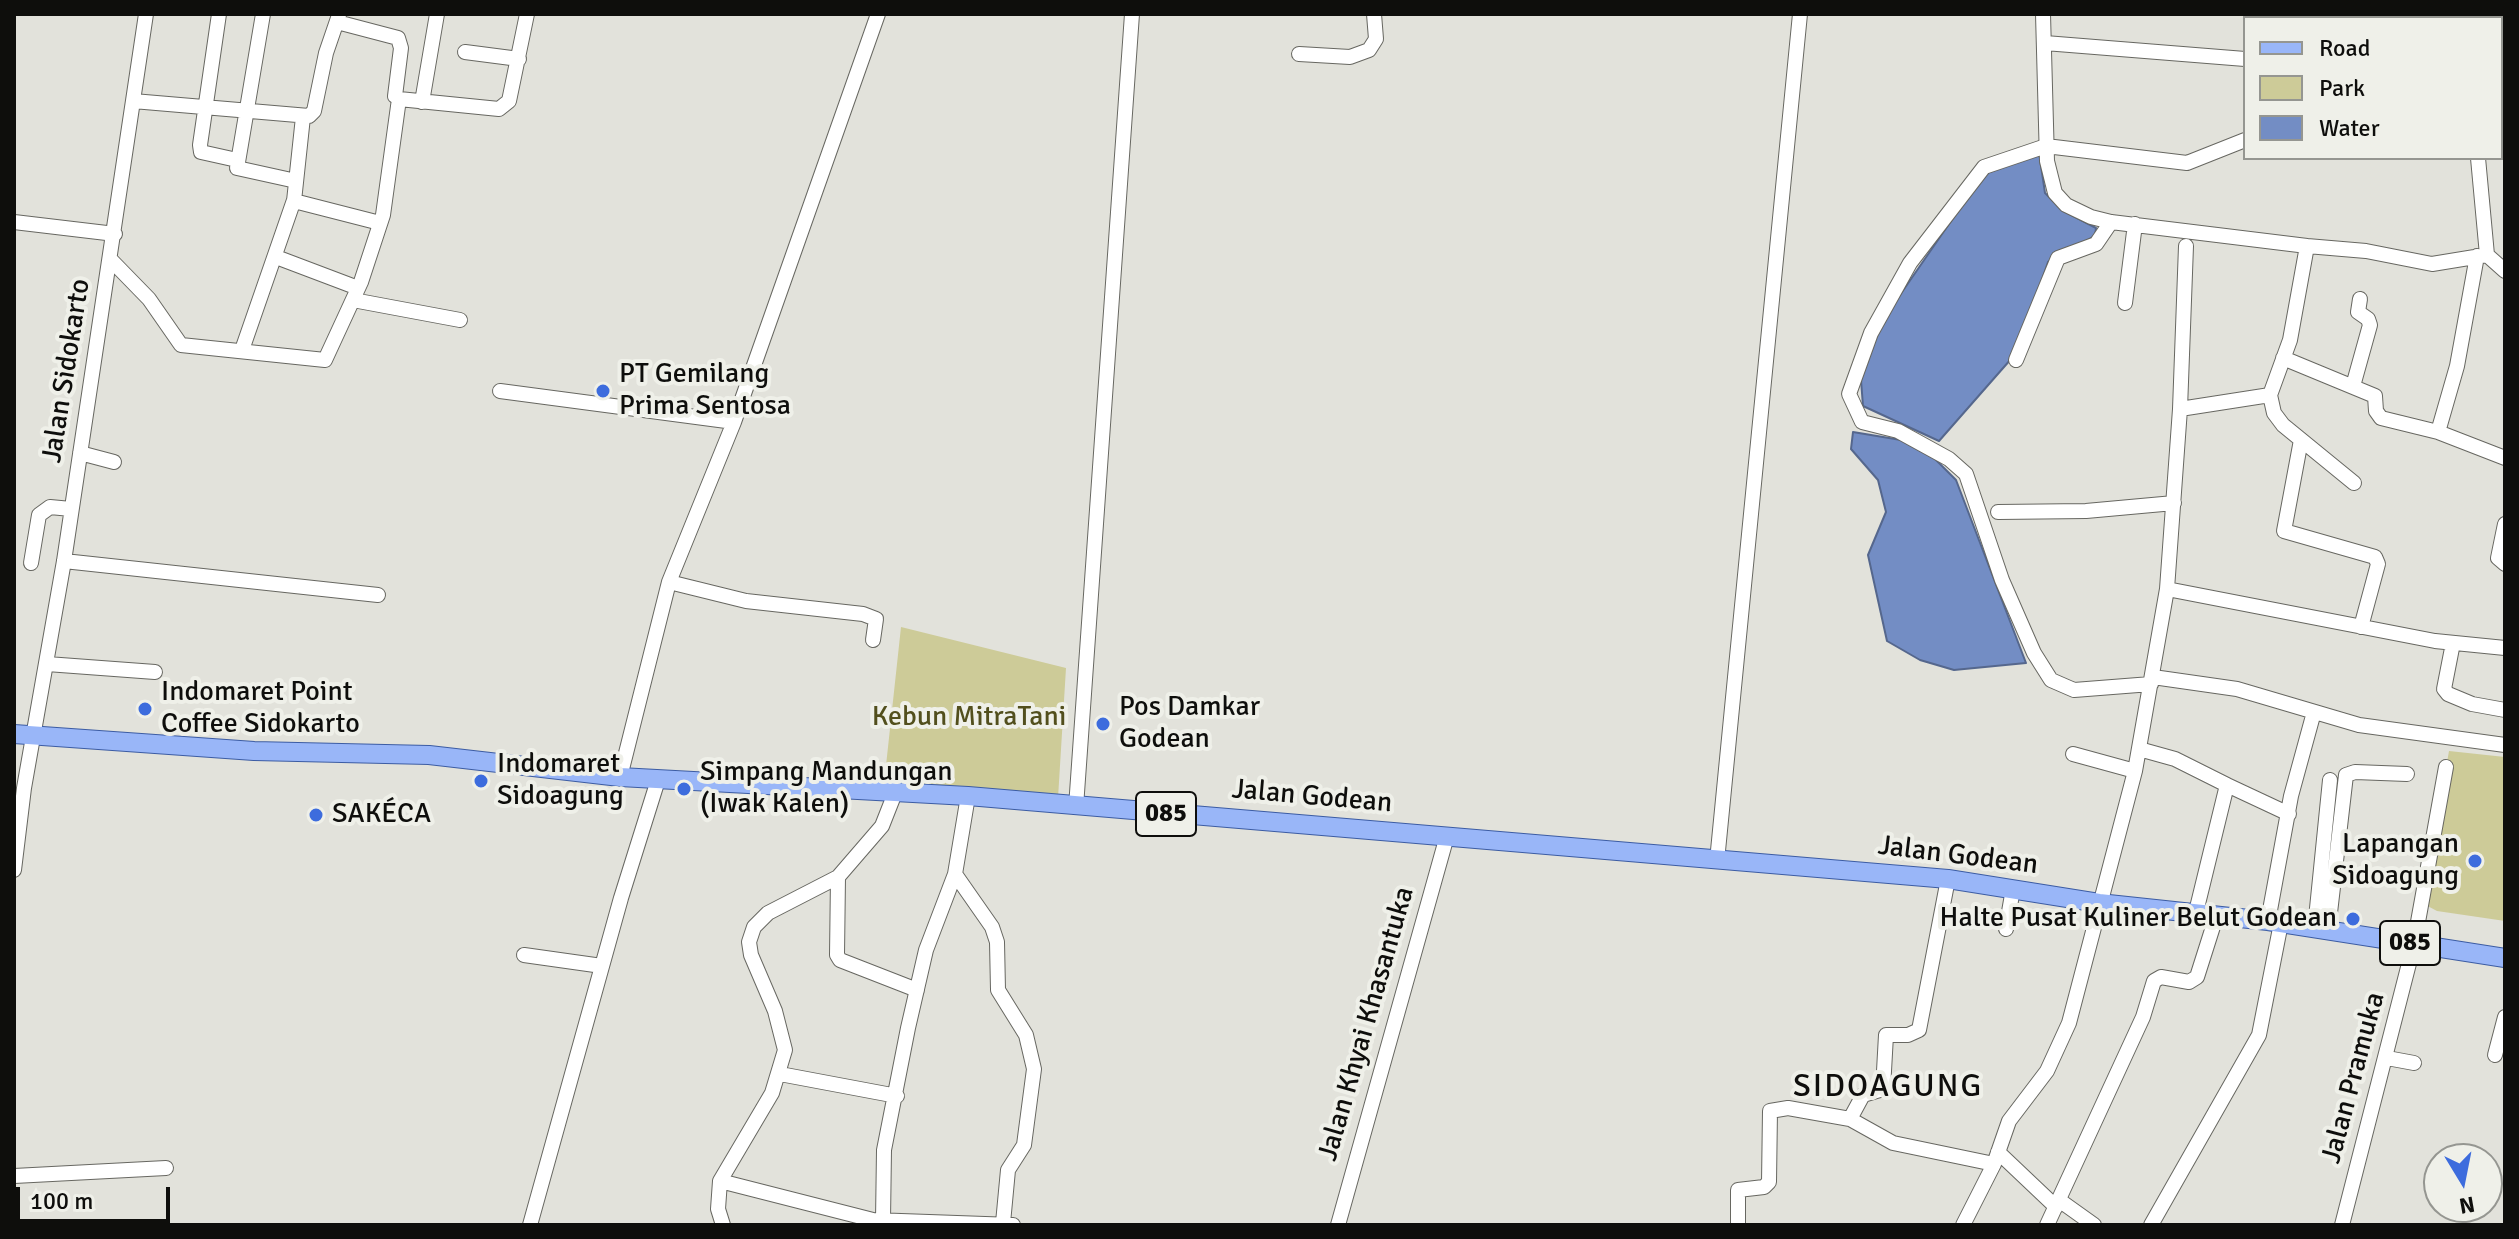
<!DOCTYPE html>
<html>
<head>
<meta charset="utf-8">
<style>
	body { margin:0 }
	#map { position:relative; width:2519px; height:1239px; overflow:hidden; background:#e2e2db; font-family:Signika,sans-serif }
	canvas { display:block }
	.frame { position:absolute; inset:0; border:16px solid #0e0e0c; pointer-events:none }
	.legend { position:absolute; left:2243px; top:16px; width:260px; height:144px; box-sizing:border-box; background:#eff0e9; border:2px solid #959691; margin:0; padding:10px 14px; list-style:none; font-size:24px; color:#0e0e0c }
	.legend li { display:flex; align-items:center; gap:16px; height:40px }
	.legend b { width:40px; border:2px solid #959691 }
	.north { position:absolute; left:2423px; top:1143px; width:80px; height:80px; box-sizing:border-box; background:#eff0e9; border:2px solid #959691; border-radius:50%; rotate:170deg; font-size:22px; font-weight:700; line-height:32px; text-align:center; color:#0e0e0c }
	.north::after { content:''; display:block; margin:auto; width:28px; height:36px; background:#3d6cdd; clip-path:polygon(50% 0,100% 100%,50% 72%,0 100%) }
	.scale { position:absolute; left:16px; top:1187px; width:154px; height:36px; box-sizing:border-box; border:4px solid #0e0e0c; border-top:0; padding-left:10px; font-size:24px; line-height:28px; white-space:nowrap; color:#0e0e0c; -webkit-text-stroke:6px #eff0e9; paint-order:stroke }
</style>
</head>
<body>
<div id="map">
<canvas width="2519" height="1239"></canvas>
<div class="frame"></div>
<ul class="legend">
<li><b style="height:10px;background:#99b6f8"></b>Road</li>
<li><b style="height:22px;background:#cdcb98"></b>Park</li>
<li><b style="height:22px;background:#738dc4"></b>Water</li>
</ul>
<div class="north">N</div>
<div class="scale">100 m</div>
</div>
<script>
const ctx = document.querySelector('canvas').getContext('2d');
ctx.lineJoin = 'round';
function fill(path, color) { ctx.fillStyle = color; ctx.fill(path, 'evenodd'); }
const shape = rows => new Path2D(rows.map(r => 'M' + r).join(''));
function stroke(path, color, width, dash) { ctx.strokeStyle = color; ctx.lineWidth = width; ctx.lineCap = dash ? 'butt' : 'round'; ctx.setLineDash(dash || []); ctx.stroke(path); }
function label(font, color, halo, rows, align = 'center') {
  ctx.font = font + ' Signika,sans-serif'; ctx.lineWidth = 8; ctx.setLineDash([]); ctx.textBaseline = 'middle'; ctx.strokeStyle = halo; ctx.fillStyle = color; for (const [text, x, y, turn = 0] of rows) {
    ctx.save(); ctx.translate(x, y); ctx.rotate((+turn || 0) * Math.PI / 180); ctx.textAlign = isNaN(turn) ? turn : align; if (halo) ctx.strokeText(text, 0, 0); ctx.fillText(text, 0, 0); ctx.restore();
  }
}
const green = shape([
	[901,627,1066,668,1058,798,884,784],
	[2449,751,2505,757,2505,921,2437,911,2422,903]
]);
const water = shape([
	[2039,152,2045,193,2062,210,2096,228,2095,236,2048,262,2025,331,2011,359,1939,441,1863,406,1861,380,1882,321,1987,169,2039,152],
	[1853,432,1901,440,1934,458,1956,480,2026,663,1954,670,1920,660,1887,641,1868,555,1886,512,1878,480,1851,449,1853,432]
]);
const minor = shape([
	[219,14,200,145,201,152,237,160],
	[263,14,237,168,296,181],
	[2043,14,2047,161,2055,193,2066,205,2091,217,2111,222,2307,246,2290,340,2270,395,2274,413,2283,425,2354,483],
	[2269,14,2269,18],
	[2404,14,2405,18],
	[2361,18,2386,14],
	[337,22,398,38,401,48,395,96,399,99,499,109,509,101,527,14],
	[2045,43,2245,59],
	[465,52,519,59],
	[1299,54,1350,57,1369,50,1376,39,1374,14],
	[133,101,309,116,314,111,326,53,339,15],
	[422,102,437,14],
	[303,117,294,201,380,223],
	[2478,158,2487,255,2505,271],
	[14,222,115,234],
	[2186,246,2180,409,2167,589,2435,641,2505,648],
	[2307,246,2366,251,2432,264,2487,255],
	[2477,256,2457,366,2438,432,2505,458],
	[276,257,358,288],
	[111,260,149,299,181,345,325,360,361,282,383,215,399,99],
	[353,300,460,320],
	[2125,303,2135,224],
	[242,350,294,200],
	[2283,358,2375,396,2376,411,2381,418,2438,432],
	[2016,360,2058,258,2096,244,2111,222],
	[2353,386,2370,325,2368,319,2358,312,2360,299],
	[500,391,734,422,669,582,620,777],
	[2180,409,2270,395],
	[734,422,878,14],
	[2301,440,2284,531,2375,557,2378,564,2361,627],
	[80,453,114,462],
	[1998,512,2086,511,2174,503],
	[2505,524,2498,558,2505,564],
	[64,561,378,595],
	[31,563,39,515,50,507,71,509],
	[669,582,746,601,863,614,876,619,873,640],
	[2453,643,2444,689,2448,694,2472,704,2505,710],
	[47,664,155,672],
	[2153,677,2237,689,2359,725,2505,745],
	[2151,684,2074,690,2051,680,2034,653,2002,580,1966,474,1949,459,1898,431,1862,422,1849,394,1871,333,1910,263,1984,167,2046,146,2187,163,2245,140],
	[2139,749,2175,759,2227,785,2196,912],
	[2073,754,2135,771],
	[2227,785,2289,814],
	[968,796,955,874,992,927,997,942,998,990,1026,1035,1034,1069,1024,1145,1008,1170,1003,1223],
	[1076,807,1132,14],
	[1717,861,1800,14],
	[14,870,24,788,64,561,146,14],
	[838,877,837,955,840,960,917,990],
	[2268,921,2291,796,2314,712],
	[2315,928,2330,780],
	[2006,929,2013,889],
	[2328,930,2346,775,2355,772,2407,774],
	[524,955,602,966],
	[2495,1055,2505,1017],
	[2387,1058,2414,1063],
	[780,1074,897,1096],
	[1850,1119,1863,1095,1883,1089,1886,1035,1908,1035,1919,1030,1948,879],
	[1998,1152,2056,1207],
	[14,1176,166,1168],
	[720,1181,873,1220,1013,1225],
	[2059,1200,2094,1225],
	[883,1220,884,1150,908,1028,926,950,955,874],
	[530,1225,621,898,658,780],
	[723,1225,718,1209,720,1181,772,1093,785,1050,775,1011,751,955,749,942,754,927,768,913,838,877,882,826,895,793],
	[1338,1225,1447,836],
	[1738,1225,1738,1190,1764,1187,1769,1182,1770,1111,1788,1108,1850,1119,1893,1143,1994,1164],
	[1963,1225,1994,1164,2009,1121,2047,1071,2069,1023,2135,771,2167,589],
	[2047,1225,2143,1017,2154,981,2161,977,2189,982,2197,977,2217,914],
	[2151,1225,2259,1035,2281,923],
	[2342,1225,2414,944,2446,767]
]);
const major = shape([
	[14,734,254,751,429,755,620,777,968,796,1948,879,2099,903,2268,921,2505,958]
]);
const markers = [
	[603,391,8,"#3d6cdd"],
	[145,709,8,"#3d6cdd"],
	[1103,724,8,"#3d6cdd"],
	[481,781,8,"#3d6cdd"],
	[684,789,8,"#3d6cdd"],
	[316,815,8,"#3d6cdd"],
	[2475,861,8,"#3d6cdd"],
	[2353,919,8,"#3d6cdd"]
];
const shields = [
	[1166,814,60],
	[2410,943,60]
];
const shieldNames = [
	["085",1166,814],
	["085",2410,943]
];
const streetNames = [
	["Jalan Sidokarto",67,371,-81],
	["Jalan Godean",1312,797,5],
	["Jalan Godean",1958,856,7],
	["Jalan Khyai Khasantuka",1367,1024,-74],
	["Jalan Pramuka",2354,1078,-75]
];
const poiNames = [
	["PT Gemilang",619,375],
	["Prima Sentosa",619,407],
	["Indomaret Point",161,693],
	["Coffee Sidokarto",161,725],
	["Pos Damkar",1119,708],
	["Godean",1119,740],
	["Indomaret",497,765],
	["Sidoagung",497,797],
	["Simpang Mandungan",700,773],
	["(Iwak Kalen)",700,805],
	["SAKÉCA",332,815],
	["Lapangan",2459,845,"right"],
	["Sidoagung",2459,877,"right"],
	["Halte Pusat Kuliner Belut Godean",2337,919,"right"]
];
const parkNames = [
	["Kebun MitraTani",969,718]
];
const quarterNames = [
	["SIDOAGUNG",1888,1088]
];
fill(green, '#cdcb98');
fill(water, '#738dc4');
stroke(water, '#55678d', 2);
stroke(minor, '#676761', 16);
stroke(major, '#3c5ca3', 20);
stroke(minor, '#fff', 14);
stroke(major, '#99b6f8', 18);
for (const [x, y, r, color] of markers) { const dot = new Path2D(); dot.arc(x, y, r, 0, 2 * Math.PI); ctx.fillStyle = color; ctx.fill(dot); stroke(dot, '#eff0e9', 3); }
for (const [x, y, w] of shields) { const box = new Path2D(); box.roundRect(x - w / 2, y - 22, w, 44, 6); ctx.fillStyle = '#eff0e9'; ctx.fill(box); stroke(box, '#0e0e0c', 2); }
label('bold 26px', '#0e0e0c', null, shieldNames);
label('28px', '#0e0e0c', '#eff0e9', streetNames);
label('28px', '#0e0e0c', '#eff0e9', poiNames, 'left');
label('28px', '#524f1d', '#eff0e9', parkNames);
ctx.letterSpacing = '2px';
label('32px', '#0e0e0c', '#eff0e9', quarterNames);
ctx.letterSpacing = '0px';
</script>
</body>
</html>
